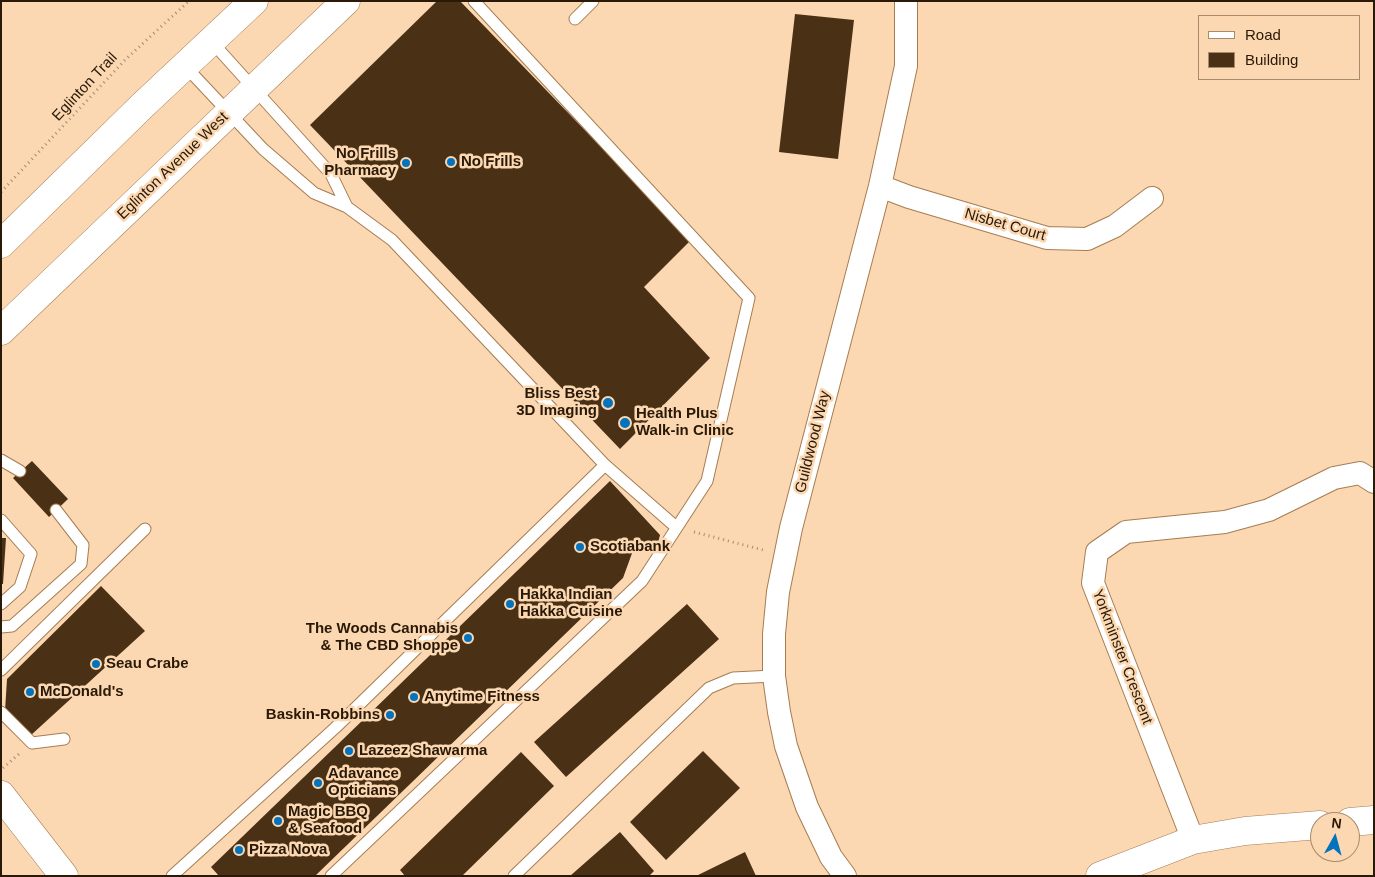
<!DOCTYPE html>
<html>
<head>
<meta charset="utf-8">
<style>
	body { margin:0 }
	#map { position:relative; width:1375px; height:877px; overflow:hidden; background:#fbd7b2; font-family:Helvetica,sans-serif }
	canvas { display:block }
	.frame { position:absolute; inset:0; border:2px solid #291906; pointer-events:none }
	.legend { position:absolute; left:1198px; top:15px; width:162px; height:65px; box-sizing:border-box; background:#fbd7b2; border:1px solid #a78b6d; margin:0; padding:6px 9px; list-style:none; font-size:15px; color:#291906 }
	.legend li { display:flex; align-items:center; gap:10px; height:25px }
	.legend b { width:25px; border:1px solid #a78b6d }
	.north { position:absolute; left:1310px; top:812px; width:50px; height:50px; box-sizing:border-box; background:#fbd7b2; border:1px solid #a78b6d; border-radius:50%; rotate:7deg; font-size:14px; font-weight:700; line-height:20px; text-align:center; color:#291906 }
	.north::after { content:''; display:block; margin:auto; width:18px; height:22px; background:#0373be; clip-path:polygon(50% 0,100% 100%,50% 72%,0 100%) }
</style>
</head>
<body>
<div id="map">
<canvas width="1375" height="877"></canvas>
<div class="frame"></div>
<ul class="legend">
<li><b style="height:6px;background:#fff"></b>Road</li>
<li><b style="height:14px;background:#4a3115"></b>Building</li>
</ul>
<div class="north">N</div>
</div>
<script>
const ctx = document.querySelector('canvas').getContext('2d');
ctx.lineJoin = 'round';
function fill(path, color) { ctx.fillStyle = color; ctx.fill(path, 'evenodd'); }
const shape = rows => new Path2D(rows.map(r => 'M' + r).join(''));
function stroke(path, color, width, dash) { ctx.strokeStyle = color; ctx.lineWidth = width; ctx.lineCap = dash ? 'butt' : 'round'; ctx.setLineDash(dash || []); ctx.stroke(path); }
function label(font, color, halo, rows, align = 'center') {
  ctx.font = font + ' Helvetica,sans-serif'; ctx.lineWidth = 5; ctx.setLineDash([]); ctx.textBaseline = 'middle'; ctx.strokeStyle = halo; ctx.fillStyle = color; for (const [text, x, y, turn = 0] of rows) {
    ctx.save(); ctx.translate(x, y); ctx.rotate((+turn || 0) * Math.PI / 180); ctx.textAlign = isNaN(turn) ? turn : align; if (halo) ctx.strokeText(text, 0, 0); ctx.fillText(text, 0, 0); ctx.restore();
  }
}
const building = shape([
	[437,1,460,1,691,240,644,287,710,358,620,449,310,125],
	[795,14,854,20,838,159,779,152],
	[32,461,68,499,49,517,13,478],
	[610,481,660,535,656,551,635,545,623,578,315,876,219,876,211,867],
	[1,538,6,538,3,584,1,584],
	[101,586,145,631,30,736,5,711,7,679],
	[687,604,719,639,566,777,534,742],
	[703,751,740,788,666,860,630,822],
	[521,752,554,786,462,876,405,876,400,870],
	[620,832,654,871,649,876,570,876],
	[745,852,756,876,696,876]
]);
const path = shape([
	[1,192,126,59,189,1],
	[694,532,763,550],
	[3,768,20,753]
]);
const lane = shape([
	[575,19,593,1],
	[211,41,331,174,347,207],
	[185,66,263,149,314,193,347,207,392,240,605,465,676,527],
	[1,460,20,471],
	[1,520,31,554,20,587,1,604],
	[1,627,12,626,81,564,83,545,56,510],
	[1,670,145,529],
	[1,712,32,743,64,739],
	[172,876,335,728,605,465],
	[331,876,642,581,707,481,749,298,474,1],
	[514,876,709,688,733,678,774,676]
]);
const street = shape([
	[880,186,909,197,1047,238,1087,239,1115,226,1152,198],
	[1193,840,1093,583,1097,552,1126,532,1225,522,1269,510,1334,478,1360,473,1374,482],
	[845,876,831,857,807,807,786,746,779,712,774,676,774,634,778,592,791,528,880,186,906,66,906,1]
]);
const secondary = shape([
	[1,795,64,876],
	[1350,822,1374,820],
	[1100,876,1193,840,1245,831,1320,825]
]);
const primary = shape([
	[1,244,143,105,254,1],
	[1,331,346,1]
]);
const markers = [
	[451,162,5,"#0373be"],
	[406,163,5,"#0373be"],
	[608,403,6,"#0373be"],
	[625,423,6,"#0373be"],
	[580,547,5,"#0373be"],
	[510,604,5,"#0373be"],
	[468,638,5,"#0373be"],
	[96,664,5,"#0373be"],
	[30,692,5,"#0373be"],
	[414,697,5,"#0373be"],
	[390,715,5,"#0373be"],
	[349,751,5,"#0373be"],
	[318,783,5,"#0373be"],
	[278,821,5,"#0373be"],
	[239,850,5,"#0373be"]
];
const streetNames = [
	["Eglinton Trail",85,87,-47],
	["Eglinton Avenue West",173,166,-44],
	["Nisbet Court",1005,225,16],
	["Guildwood Way",813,442,-76],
	["Yorkminster Crescent",1122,657,69]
];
const poiNames = [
	["No Frills",396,154,"right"],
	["Pharmacy",396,171,"right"],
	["No Frills",461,162],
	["Bliss Best",597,394,"right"],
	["3D Imaging",597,411,"right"],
	["Health Plus",636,414],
	["Walk-in Clinic",636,431],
	["Scotiabank",590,547],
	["Hakka Indian",520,595],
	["Hakka Cuisine",520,612],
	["The Woods Cannabis",458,629,"right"],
	["& The CBD Shoppe",458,646,"right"],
	["Seau Crabe",106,664],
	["McDonald's",40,692],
	["Anytime Fitness",424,697],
	["Baskin-Robbins",380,715,"right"],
	["Lazeez Shawarma",359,751],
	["Adavance",328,774],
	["Opticians",328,791],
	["Magic BBQ",288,812],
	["& Seafood",288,829],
	["Pizza Nova",249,850]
];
fill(building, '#4a3115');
stroke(lane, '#a67d51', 13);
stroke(street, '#a67d51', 24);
stroke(secondary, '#a67d51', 29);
stroke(primary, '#a67d51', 29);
stroke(path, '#a78b6d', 3, [1, 4]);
stroke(lane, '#fff', 11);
stroke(street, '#fff', 22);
stroke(secondary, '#fff', 28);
stroke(primary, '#fff', 28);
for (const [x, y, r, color] of markers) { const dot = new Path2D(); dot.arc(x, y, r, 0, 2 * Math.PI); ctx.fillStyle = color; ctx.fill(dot); stroke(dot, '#fbd7b2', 2); }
label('15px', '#291906', '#fbd7b2', streetNames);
label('bold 15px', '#291906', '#fbd7b2', poiNames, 'left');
</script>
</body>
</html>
